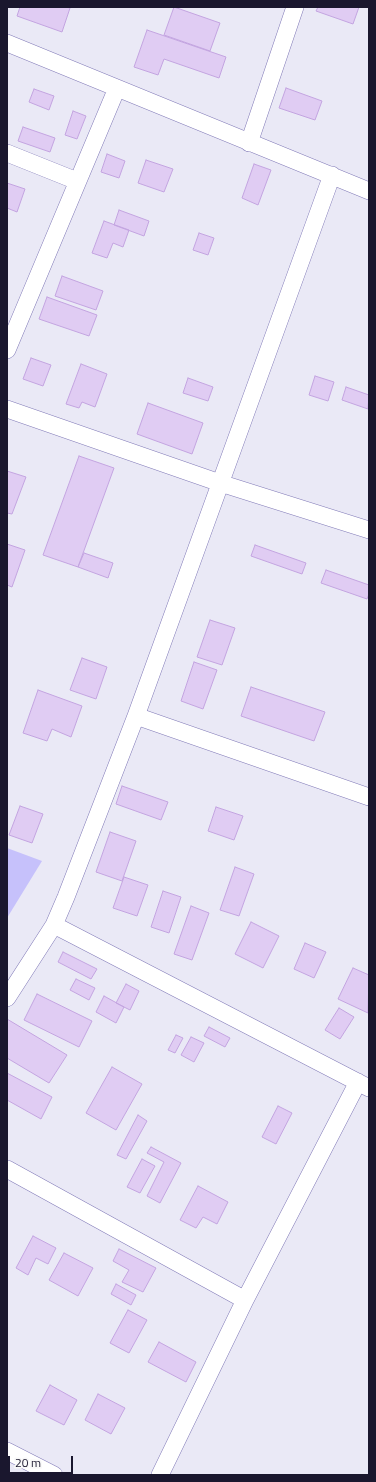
<!DOCTYPE html>
<html>
<head>
<meta charset="utf-8">
<style>
	body { margin:0 }
	#map { position:relative; width:376px; height:1482px; overflow:hidden; background:#eae9f6; font-family:"Titillium Web",sans-serif }
	canvas { display:block }
	.frame { position:absolute; inset:0; border:8px solid #1a172e; pointer-events:none }
	.scale { position:absolute; left:8px; top:1456px; width:65px; height:18px; box-sizing:border-box; border:2px solid #1a172e; border-top:0; padding-left:5px; font-size:12px; line-height:14px; white-space:nowrap; color:#1a172e; -webkit-text-stroke:3px #f8f8f8; paint-order:stroke }
</style>
</head>
<body>
<div id="map">
<canvas width="376" height="1482"></canvas>
<div class="frame"></div>
<div class="scale">20 m</div>
</div>
<script>
const ctx = document.querySelector('canvas').getContext('2d');
ctx.lineJoin = 'round';
function fill(path, color) { ctx.fillStyle = color; ctx.fill(path, 'evenodd'); }
const shape = rows => new Path2D(rows.map(r => 'M' + r).join(''));
function stroke(path, color, width, dash) { ctx.strokeStyle = color; ctx.lineWidth = width; ctx.lineCap = dash ? 'butt' : 'round'; ctx.setLineDash(dash || []); ctx.stroke(path); }
const green = shape([
	[7,848,42,861,7,918]
]);
const building = shape([
	[20,7,66,7,70,8,62,32,17,16,20,7],
	[174,7,220,23,210,51,164,35,174,7],
	[318,7,359,7,353,24,316,11,318,7],
	[147,30,226,57,219,78,164,59,158,75,134,67,147,30],
	[286,88,322,101,315,120,279,108,286,88],
	[34,89,54,96,49,110,29,102,34,89],
	[73,111,86,116,77,139,65,135,73,111],
	[23,127,55,138,50,152,18,141,23,127],
	[107,154,125,161,119,178,101,172,107,154],
	[146,160,173,169,164,192,138,183,146,160],
	[254,164,271,170,258,205,242,198,254,164],
	[7,183,25,189,17,212,7,208,7,183],
	[119,210,149,221,144,236,114,225,119,210],
	[104,221,129,230,123,247,113,243,107,258,92,253,104,221],
	[199,233,214,238,208,255,193,250,199,233],
	[62,276,103,291,96,310,55,296,62,276],
	[47,297,97,315,89,336,39,319,47,297],
	[31,358,51,365,43,386,23,379,31,358],
	[81,364,107,374,95,407,82,402,79,408,66,404,81,364],
	[315,376,334,382,328,401,309,395,315,376],
	[188,378,213,387,208,401,183,393,188,378],
	[346,387,369,395,368,409,342,400,346,387],
	[148,403,203,423,192,454,137,434,148,403],
	[79,456,114,468,78,567,43,555,79,456],
	[7,471,26,477,12,514,7,513,7,471],
	[7,544,25,550,12,587,7,585,7,544],
	[255,545,306,563,302,574,251,556,255,545],
	[84,553,113,563,108,578,78,567,84,553],
	[326,570,369,585,369,594,367,599,321,583,326,570],
	[210,620,235,628,222,665,197,657,210,620],
	[82,658,107,667,96,699,70,690,82,658],
	[194,662,217,670,203,709,181,701,194,662],
	[251,687,325,712,314,741,241,716,251,687],
	[38,690,82,706,71,737,52,729,47,741,23,733,38,690],
	[122,786,168,802,161,820,116,804,122,786],
	[20,806,43,814,32,843,9,835,20,806],
	[216,807,243,816,234,840,208,831,216,807],
	[110,832,136,841,122,881,96,872,110,832],
	[235,867,254,874,239,916,220,910,235,867],
	[124,877,148,885,137,916,113,908,124,877],
	[163,891,181,897,169,933,151,927,163,891],
	[191,906,209,913,192,960,174,954,191,906],
	[251,922,279,936,263,968,235,954,251,922],
	[305,943,326,952,314,978,294,969,305,943],
	[63,952,97,969,91,979,58,962,63,952],
	[353,968,369,975,368,1013,338,999,353,968],
	[76,979,95,988,89,1000,70,990,76,979],
	[126,984,139,991,130,1010,116,1003,126,984],
	[37,994,92,1021,79,1047,24,1020,37,994],
	[104,996,124,1007,116,1023,96,1012,104,996],
	[339,1008,354,1017,340,1039,325,1030,339,1008],
	[7,1019,67,1055,49,1083,7,1058,7,1019],
	[209,1027,230,1038,225,1047,204,1036,209,1027],
	[176,1035,183,1038,175,1053,168,1050,176,1035],
	[191,1037,204,1043,194,1062,181,1055,191,1037],
	[112,1067,142,1084,116,1130,86,1113,112,1067],
	[7,1073,52,1097,41,1119,7,1100,7,1073],
	[278,1106,292,1113,276,1144,262,1137,278,1106],
	[138,1115,147,1121,126,1159,117,1155,138,1115],
	[151,1147,181,1163,160,1203,147,1196,164,1162,147,1153,151,1147],
	[142,1159,155,1166,140,1193,127,1187,142,1159],
	[198,1186,228,1202,217,1224,203,1217,196,1228,180,1220,198,1186],
	[33,1236,56,1248,48,1264,36,1258,28,1275,16,1268,33,1236],
	[119,1249,156,1268,143,1292,122,1282,129,1270,113,1261,119,1249],
	[64,1253,93,1268,78,1296,49,1280,64,1253],
	[116,1284,136,1295,131,1305,111,1294,116,1284],
	[128,1310,147,1320,129,1353,110,1343,128,1310],
	[159,1342,196,1362,186,1382,148,1362,159,1342],
	[50,1385,77,1400,64,1425,36,1411,50,1385],
	[98,1394,125,1408,111,1434,85,1420,98,1394]
]);
const street = shape([
	[7,43,369,191],
	[249,143,295,7],
	[7,153,77,181],
	[7,350,117,88],
	[7,409,220,483,369,530],
	[136,716,369,797],
	[54,925,369,1088],
	[7,998,54,925,66,897,136,716,332,175],
	[7,1169,245,1300],
	[7,1451,54,1475],
	[160,1475,245,1300,358,1082]
]);
fill(green, '#c6c1fb');
fill(building, '#e0ccf3');
stroke(building, '#c3a4e0', 1);
stroke(street, '#827bb8', 18);
stroke(street, '#fff', 17);
</script>
</body>
</html>
